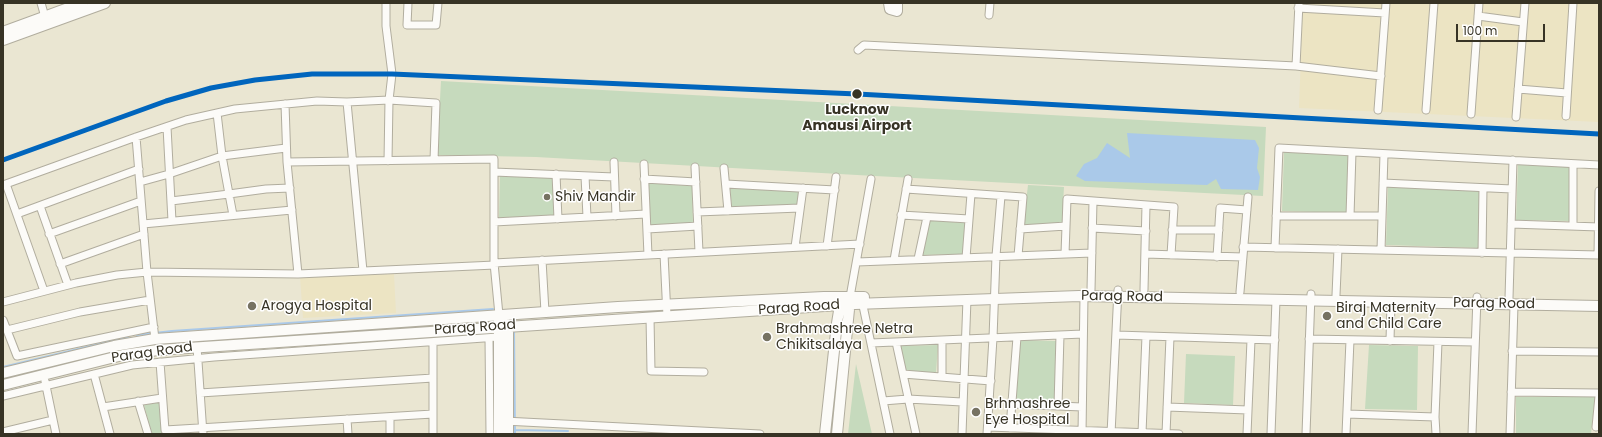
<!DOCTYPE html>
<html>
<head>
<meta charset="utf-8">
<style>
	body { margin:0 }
	#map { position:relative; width:1602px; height:437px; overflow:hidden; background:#eae6d2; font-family:Poppins,sans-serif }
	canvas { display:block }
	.frame { position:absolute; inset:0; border:4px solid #373325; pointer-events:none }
	.scale { position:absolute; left:1456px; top:24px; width:89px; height:18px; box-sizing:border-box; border:2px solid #373325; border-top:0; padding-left:5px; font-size:12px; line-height:14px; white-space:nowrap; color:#373325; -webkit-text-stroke:3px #fff; paint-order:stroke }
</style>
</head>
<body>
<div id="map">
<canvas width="1602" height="437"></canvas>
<div class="frame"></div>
<div class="scale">100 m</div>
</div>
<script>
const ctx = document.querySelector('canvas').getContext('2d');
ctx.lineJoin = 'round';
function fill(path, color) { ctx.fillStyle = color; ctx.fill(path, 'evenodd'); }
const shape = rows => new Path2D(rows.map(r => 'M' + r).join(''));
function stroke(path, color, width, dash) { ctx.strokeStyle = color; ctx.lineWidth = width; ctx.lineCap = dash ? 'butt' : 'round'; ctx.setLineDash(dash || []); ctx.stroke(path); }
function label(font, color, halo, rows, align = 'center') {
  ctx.font = font + ' Poppins,sans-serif'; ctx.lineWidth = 3; ctx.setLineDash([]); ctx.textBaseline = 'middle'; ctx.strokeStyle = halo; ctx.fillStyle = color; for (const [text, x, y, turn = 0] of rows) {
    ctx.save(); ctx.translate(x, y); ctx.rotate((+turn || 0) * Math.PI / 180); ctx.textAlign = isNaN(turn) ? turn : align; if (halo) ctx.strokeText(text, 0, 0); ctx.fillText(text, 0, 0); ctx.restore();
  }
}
const built = shape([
	[1303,3,1599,3,1599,122,1299,108],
	[394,274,396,313,303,318,300,277]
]);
const green = shape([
	[441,81,1266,127,1263,196,875,176,536,157,437,155],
	[1284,152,1349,155,1346,213,1282,211],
	[1518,165,1571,166,1569,221,1516,220],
	[500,174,553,176,555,216,499,219],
	[647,183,692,186,693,223,649,225],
	[1028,185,1064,187,1062,223,1023,226],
	[1388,187,1480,190,1478,248,1386,245],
	[730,188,800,192,798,205,732,208],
	[928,220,965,223,964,254,922,255],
	[1020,340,1056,341,1055,401,1016,399],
	[938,345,936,373,905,371,900,346],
	[1369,345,1418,346,1417,410,1365,409],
	[1186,354,1235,356,1233,405,1184,403],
	[856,364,872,434,848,434],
	[1516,397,1595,397,1591,434,1516,434],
	[159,402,162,434,152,434,144,405]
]);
const water = shape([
	[1127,133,1255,140,1259,148,1257,168,1260,177,1258,190,1221,189,1216,179,1207,185,1085,181,1076,176,1084,164,1097,158,1107,143,1130,158]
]);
const stream = shape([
	[514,331,515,434],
	[137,335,172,331,493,309],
	[3,367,128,337],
	[515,430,568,431]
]);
const street = shape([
	[41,3,45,17],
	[386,3,386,26,392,74,389,100,388,161],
	[408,3,407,25,436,25,438,3],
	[1298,8,1385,13],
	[989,15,990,3],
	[1478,16,1523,22],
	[858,50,864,45,1296,66,1381,76],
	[1296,66,1299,3],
	[1518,89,1567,93],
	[347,102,363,271],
	[285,104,287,162,298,274],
	[1378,110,1386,3],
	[1426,110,1434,3],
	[217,113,222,156,286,148],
	[1471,114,1479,3],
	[1566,116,1573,3],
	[1516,117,1525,3],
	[167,127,172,221],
	[136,137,147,272,155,339],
	[287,162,494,159,494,263,499,315],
	[614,162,616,216],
	[644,164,648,255],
	[695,167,699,252],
	[724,168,728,211],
	[494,172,614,177],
	[556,174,558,219],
	[585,176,587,217],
	[644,179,696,182],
	[140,182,169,174,222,156,229,194,266,189,290,188],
	[1383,183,1512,189],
	[6,184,44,291],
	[726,184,835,190],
	[3,185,136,137,186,120,235,109,317,101,347,102,389,100,436,103,434,160],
	[906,189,1023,197,1018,256],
	[171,201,229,194,233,215],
	[40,206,68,285],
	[697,212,800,208],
	[17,214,139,169],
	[901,215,969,219],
	[1276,216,1382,216],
	[1350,216,1352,152],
	[494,222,646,214],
	[143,224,292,210],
	[1511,224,1599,227],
	[1573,226,1573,164],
	[1092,228,1146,231],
	[647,229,698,226],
	[1020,229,1066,226],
	[1172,230,1219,230],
	[49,234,141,201],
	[827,246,836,177],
	[795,247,803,188],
	[1243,247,1599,255],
	[1275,248,1279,148,1599,165],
	[1381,250,1384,154],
	[1482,253,1483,188],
	[664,254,667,316],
	[1065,254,1067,199,1174,207,1171,255],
	[1145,254,1243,257],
	[1598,255,1599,191],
	[1217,257,1220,208,1247,210],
	[966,258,971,194],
	[918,259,927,217],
	[542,260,545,312],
	[894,260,908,179],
	[857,262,1092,253],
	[494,263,860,244],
	[60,264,144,234],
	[1091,290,1093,201],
	[1144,290,1146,205],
	[1240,292,1248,197],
	[1336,295,1338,249],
	[850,297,871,179],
	[1509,298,1513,160],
	[862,301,890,434],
	[3,302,76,283,117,275,147,272,298,274,495,265],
	[650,317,651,371,704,372],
	[3,320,17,356,154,327],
	[7,330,80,312,150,300],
	[1116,335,1275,340],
	[489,338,490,434],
	[1309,339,1475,342],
	[1390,341,1391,302],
	[433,342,433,434],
	[896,342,916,434],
	[871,343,1083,334],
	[197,347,203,434],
	[1512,351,1599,352],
	[160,362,165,430,433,414],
	[94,374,110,434],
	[903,374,991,381],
	[942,377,942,341],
	[45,381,56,434],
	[1511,392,1599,393],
	[200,393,433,378],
	[3,396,132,365,214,357,498,337],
	[138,401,148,434],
	[883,401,908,399,962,402],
	[1012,404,1082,407],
	[1058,406,1060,335],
	[103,407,162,398],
	[1167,407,1248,410],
	[1347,414,1435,417],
	[390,417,390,434],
	[347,419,348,434],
	[504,421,760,434],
	[988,427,1179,434],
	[1596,427,1599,396],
	[1010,428,1017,337],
	[3,432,53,420],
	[1142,433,1146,336],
	[962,434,967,299],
	[987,434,993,338,996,256,1001,196],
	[1082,434,1084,296],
	[1111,434,1118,290],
	[1166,434,1170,337],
	[1247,434,1251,340],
	[1271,434,1276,300],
	[1306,434,1311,294],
	[1346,434,1350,340],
	[1436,434,1435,417,1438,342],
	[1472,434,1477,297],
	[1510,434,1514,305]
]);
const secondary = shape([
	[889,3,890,9,897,11,897,3],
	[3,32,82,3],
	[3,40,105,3],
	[504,321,508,326,508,434],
	[3,373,114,346,155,339,618,307,824,297,864,297],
	[3,385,123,355,158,350,855,304,1079,296,1599,306],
	[499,434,499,320],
	[825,434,837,323,840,305,845,301],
	[837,434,850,299]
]);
const rail1 = shape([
	[3,160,166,101,211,88,255,80,312,74,392,74,857,94,1599,134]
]);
const markers = [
	[857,94,5.5,"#373325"],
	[547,197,4,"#767262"],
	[252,306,5,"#767262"],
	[1327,316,5,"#767262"],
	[767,337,5,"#767262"],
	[976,412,5,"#767262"]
];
const stopNames = [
	["Lucknow",857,110],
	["Amausi Airport",857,126]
];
const poiNames = [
	["Shiv Mandir",555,197],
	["Arogya Hospital",261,306],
	["Biraj Maternity",1336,308],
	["and Child Care",1336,324],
	["Brahmashree Netra",776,329],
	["Chikitsalaya",776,345],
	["Brhmashree",985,404],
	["Eye Hospital",985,420]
];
const streetNames = [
	["Parag Road",1122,297,1],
	["Parag Road",1494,304,1],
	["Parag Road",799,308,-4],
	["Parag Road",475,328,-4],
	["Parag Road",152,353,-8]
];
fill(built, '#ece4c3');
fill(green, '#c6dabd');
fill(water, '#aac9e9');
stroke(stream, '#aac9e9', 2);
stroke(street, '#b1ad9e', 9);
stroke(secondary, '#b1ad9e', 12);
stroke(street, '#fcfbf8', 7);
stroke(secondary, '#fcfbf8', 10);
stroke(rail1, '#0065bd', 5);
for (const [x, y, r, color] of markers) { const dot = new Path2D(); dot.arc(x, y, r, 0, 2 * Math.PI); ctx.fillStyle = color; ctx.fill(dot); stroke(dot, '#fff', 1.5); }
label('bold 14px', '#373325', '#fff', stopNames);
label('14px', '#373325', '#fff', poiNames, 'left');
label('14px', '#373325', '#fff', streetNames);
</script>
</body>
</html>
